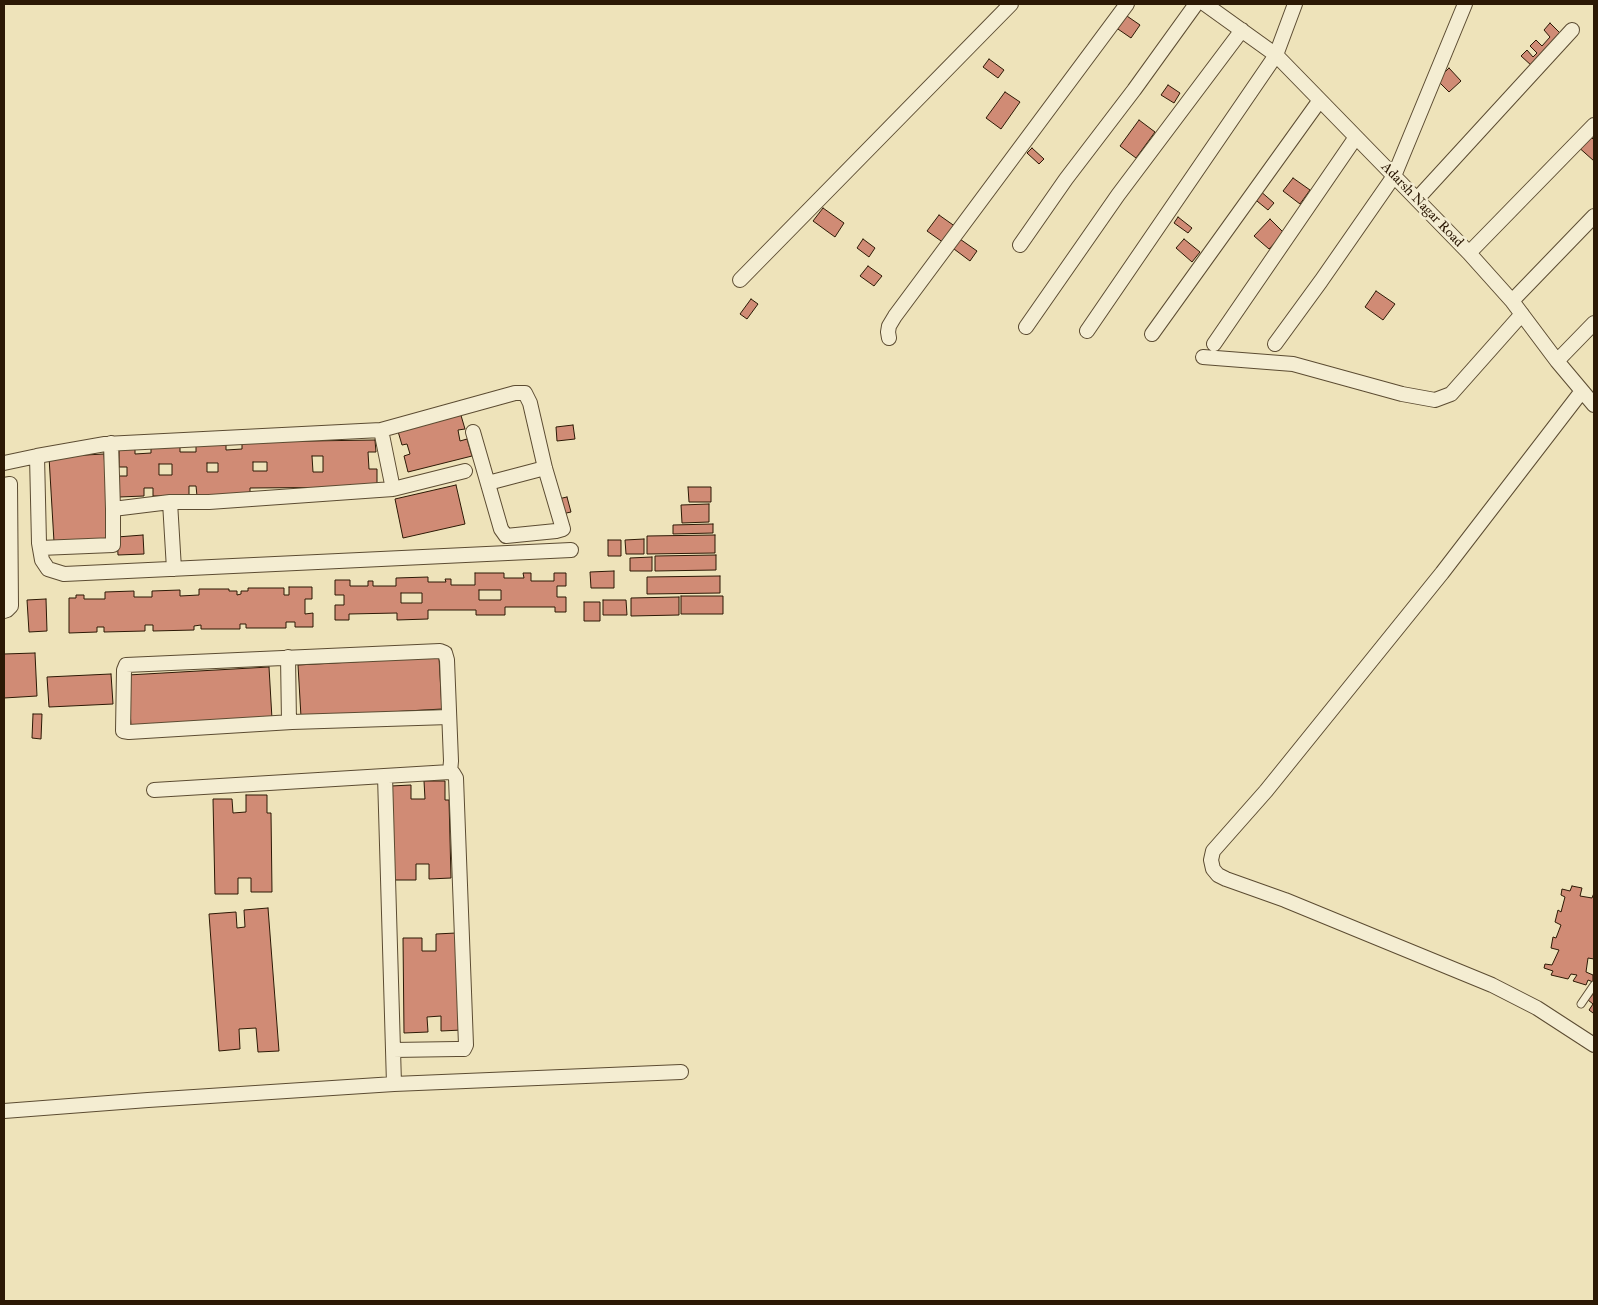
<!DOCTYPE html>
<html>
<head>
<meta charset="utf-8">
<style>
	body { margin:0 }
	#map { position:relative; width:1598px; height:1305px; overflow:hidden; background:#eee3ba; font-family:"IM FELL Great Primer",serif }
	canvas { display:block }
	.frame { position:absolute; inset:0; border:5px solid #2c1905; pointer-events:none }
</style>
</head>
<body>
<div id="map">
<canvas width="1598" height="1305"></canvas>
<div class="frame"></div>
</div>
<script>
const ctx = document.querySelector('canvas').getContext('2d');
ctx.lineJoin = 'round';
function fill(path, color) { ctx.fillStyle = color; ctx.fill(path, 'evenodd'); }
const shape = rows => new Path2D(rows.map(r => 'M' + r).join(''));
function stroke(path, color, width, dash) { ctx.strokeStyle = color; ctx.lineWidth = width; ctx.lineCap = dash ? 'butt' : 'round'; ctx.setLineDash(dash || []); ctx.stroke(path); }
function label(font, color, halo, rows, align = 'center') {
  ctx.font = font + ' "IM FELL Great Primer",serif'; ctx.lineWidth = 5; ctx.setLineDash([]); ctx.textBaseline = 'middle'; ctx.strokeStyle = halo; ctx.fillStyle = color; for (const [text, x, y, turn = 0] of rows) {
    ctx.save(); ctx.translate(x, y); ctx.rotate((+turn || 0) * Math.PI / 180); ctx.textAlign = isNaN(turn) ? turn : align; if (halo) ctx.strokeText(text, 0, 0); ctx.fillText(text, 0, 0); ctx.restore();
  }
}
const building = shape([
	[1124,14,1140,25,1131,38,1115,27,1124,14],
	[1550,23,1562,35,1532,66,1521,56,1527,50,1533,57,1537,53,1530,46,1536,40,1542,46,1550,37,1544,30,1550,23],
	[989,59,1004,70,998,78,983,67,989,59],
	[1449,68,1461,81,1449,92,1437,80,1449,68],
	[1168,85,1180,93,1174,103,1161,95,1168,85],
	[1005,92,1020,102,1001,129,986,118,1005,92],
	[1139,120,1155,132,1136,158,1120,146,1139,120],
	[1587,133,1594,140,1594,161,1576,145,1587,133],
	[1032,148,1044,159,1039,164,1027,153,1032,148],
	[1293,178,1310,190,1300,204,1283,191,1293,178],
	[1259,190,1274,203,1268,210,1252,197,1259,190],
	[823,208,844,223,835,237,813,221,823,208],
	[939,215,956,227,944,243,927,231,939,215],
	[1178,217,1192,228,1188,233,1174,223,1178,217],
	[1270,219,1284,233,1269,249,1254,236,1270,219],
	[957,237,977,251,970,261,950,246,957,237],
	[863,239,875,248,869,257,857,248,863,239],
	[1184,239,1200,252,1192,262,1176,248,1184,239],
	[868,266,882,276,874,286,860,276,868,266],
	[1376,291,1395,304,1383,320,1365,307,1376,291],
	[751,299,758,304,747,319,740,314,751,299],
	[460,412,465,429,458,430,460,441,467,439,472,456,408,472,404,456,410,454,407,444,402,445,397,428,460,412],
	[573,425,575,439,557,441,556,427,573,425],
	[375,440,376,452,368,452,369,469,377,469,377,487,250,488,250,495,197,496,196,486,189,486,189,496,153,496,153,488,144,488,144,496,119,497,119,476,127,476,127,467,119,467,119,448,135,449,135,454,151,453,151,448,180,446,180,452,196,452,196,446,202,446,202,444,226,444,226,450,242,449,242,442,375,440],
	[312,456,323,456,323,472,313,472,312,456],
	[253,462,267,462,267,471,253,471,253,462],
	[207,463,218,463,218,472,207,472,207,463],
	[159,464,172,464,172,475,159,475,159,464],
	[104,454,110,538,54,542,49,457,104,454],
	[456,485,465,524,403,538,395,499,456,485],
	[688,487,711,487,711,502,689,502,688,487],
	[567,497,571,512,562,514,558,499,567,497],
	[709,504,709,522,682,523,681,505,709,504],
	[713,524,713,533,673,534,673,525,713,524],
	[143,535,144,554,118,555,117,537,143,535],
	[715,535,715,553,647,554,647,536,715,535],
	[644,539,644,554,626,554,625,540,644,539],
	[608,540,621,540,621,556,608,556,608,540],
	[716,555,716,570,655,571,655,556,716,555],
	[652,557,652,571,630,571,630,558,652,557],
	[614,571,614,588,591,588,590,572,614,571],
	[475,573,504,573,504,578,524,578,523,573,531,573,531,581,554,581,554,573,566,573,566,586,557,586,557,597,566,597,566,612,555,612,555,607,505,607,505,615,476,615,476,610,428,610,428,619,397,620,397,613,349,614,349,620,335,620,335,605,344,605,344,595,335,595,335,580,350,580,350,586,368,586,368,581,373,581,373,586,396,586,396,578,428,577,428,582,446,582,445,579,451,579,451,585,475,585,475,573],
	[479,590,501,590,501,600,479,600,479,590],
	[401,593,422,593,422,603,401,603,401,593],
	[720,576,720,593,647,594,647,577,720,576],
	[289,587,312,587,312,599,305,599,305,614,313,613,313,627,295,627,295,622,286,622,286,628,246,628,246,624,240,624,240,629,201,629,201,625,194,626,194,630,153,631,153,625,145,625,145,631,104,632,104,627,97,627,97,632,69,633,69,598,76,598,76,595,84,595,84,599,105,599,105,592,134,591,134,597,152,597,152,591,180,590,180,596,199,595,199,589,229,589,229,591,237,591,237,595,241,594,241,591,248,591,248,588,284,588,284,595,289,595,289,587],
	[681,596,723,596,723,614,681,614,681,596],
	[679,597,679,615,631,616,631,598,679,597],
	[46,599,47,631,29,632,27,600,46,599],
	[603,600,626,600,627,615,603,615,603,600],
	[584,602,600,602,600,621,584,621,584,602],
	[35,653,37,696,4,698,4,654,35,653],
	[439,657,442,709,301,717,298,665,439,657],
	[269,667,272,719,131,727,128,675,269,667],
	[111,674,113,704,49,707,47,677,111,674],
	[33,714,42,714,41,739,32,738,33,714],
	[424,781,445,781,445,800,449,800,451,878,429,879,429,864,416,864,416,880,393,880,391,786,411,785,411,799,425,799,424,781],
	[246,795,267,795,267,813,271,813,272,892,251,892,251,878,238,878,238,894,215,894,213,799,232,799,233,813,246,812,246,795],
	[1572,886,1582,888,1580,896,1592,898,1594,893,1594,959,1588,958,1586,972,1593,975,1593,982,1588,980,1586,985,1573,981,1577,975,1571,974,1568,979,1551,975,1553,971,1544,968,1545,964,1552,965,1559,950,1551,948,1553,937,1556,938,1561,925,1555,922,1558,910,1561,912,1565,897,1561,895,1562,889,1570,891,1572,886],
	[268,908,279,1051,258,1052,256,1028,239,1029,240,1049,219,1051,209,914,236,912,237,928,245,927,244,910,268,908],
	[456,933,462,1030,441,1031,441,1016,427,1017,428,1032,404,1033,403,938,422,938,422,951,436,951,436,934,456,933],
	[1594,993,1594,1013,1593,1013,1589,1010,1593,1004,1588,1000,1594,993]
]);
const service = shape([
	[1581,1004,1594,985]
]);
const minor = shape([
	[1205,4,1276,55,1394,176,1469,253,1512,301,1557,361,1594,405],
	[1417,199,1572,30],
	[1020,245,1066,179,1134,90,1196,4],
	[1469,253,1594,125],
	[740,280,1011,4],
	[1512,301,1594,216],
	[1026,327,1118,195,1242,30],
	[1087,331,1276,55,1295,4],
	[1152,334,1320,100],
	[889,338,888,332,889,326,895,316,1127,4],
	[1214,344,1356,137],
	[1275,344,1321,281,1394,176,1465,4],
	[1203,357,1293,364,1402,394,1435,400,1451,394,1522,314],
	[1557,361,1594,323],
	[1582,391,1442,573,1266,791,1213,851,1211,860,1213,869,1218,875,1226,879,1285,900,1492,985,1537,1008,1594,1045],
	[381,430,393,489,465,471],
	[111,443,113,509,170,502],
	[37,456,105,444,381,430,515,393,525,393,530,403,545,468,563,529,556,531,506,536,501,529,473,432],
	[4,463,37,456,39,543,42,560,48,569,64,574,571,550],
	[488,483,545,468],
	[4,485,10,484,11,606,7,610,4,611],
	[40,548,113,545,113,509],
	[174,569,170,502,209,502,393,489],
	[288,657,289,722],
	[385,776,394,1084],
	[154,790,450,772,451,761,447,660,445,653,440,651,126,665,124,670,123,731,129,732,292,722,449,717],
	[393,1050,457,1049,464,1049,466,1045,456,778,453,773,450,772],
	[4,1111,148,1100,394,1084,681,1072]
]);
const streetNames = [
	["Adarsh Nagar Road",1422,205,46]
];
fill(building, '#d08b75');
stroke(building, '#2c1905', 1);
stroke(service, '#5c4c32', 9);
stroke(minor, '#5c4c32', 16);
stroke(service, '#f4edd2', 7);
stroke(minor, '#f4edd2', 14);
label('14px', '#2c1905', '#f4edd2', streetNames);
</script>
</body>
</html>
